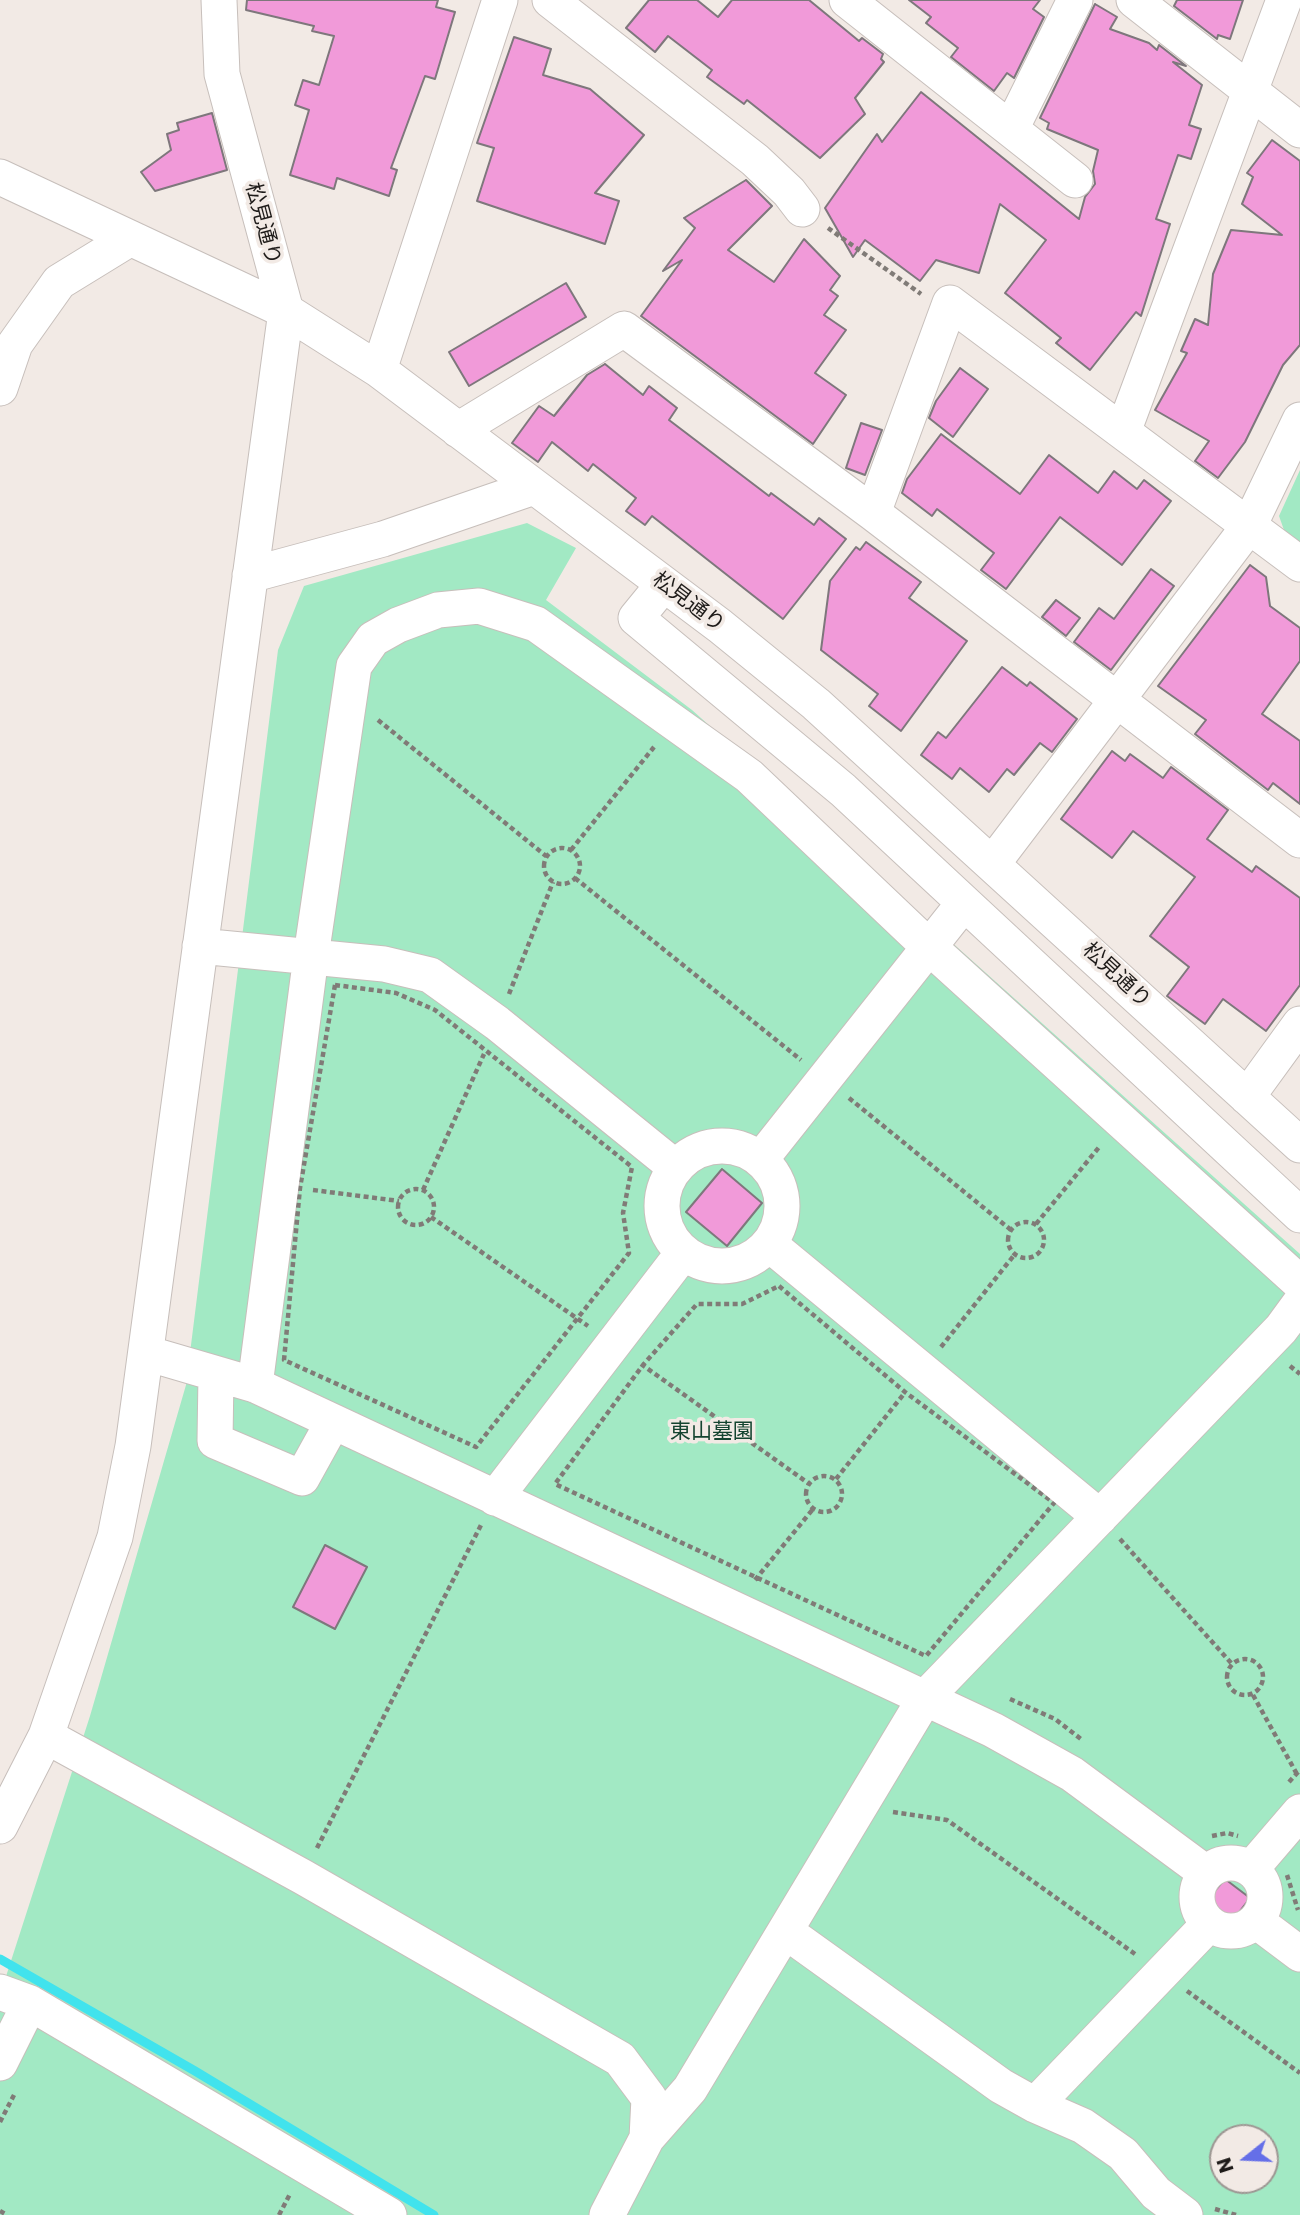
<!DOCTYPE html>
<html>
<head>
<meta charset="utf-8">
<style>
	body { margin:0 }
	#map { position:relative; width:1300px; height:2215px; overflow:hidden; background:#f2eae5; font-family:Poppins,sans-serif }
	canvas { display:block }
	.north { position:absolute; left:1209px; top:2124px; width:70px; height:70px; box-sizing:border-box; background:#f2eae5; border:2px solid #9d9793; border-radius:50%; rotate:252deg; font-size:19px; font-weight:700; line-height:28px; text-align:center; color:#1e1b19 }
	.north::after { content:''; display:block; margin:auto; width:24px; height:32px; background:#656fe8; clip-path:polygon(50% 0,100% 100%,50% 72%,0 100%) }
</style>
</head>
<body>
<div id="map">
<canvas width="1300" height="2215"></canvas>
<div class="north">N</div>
</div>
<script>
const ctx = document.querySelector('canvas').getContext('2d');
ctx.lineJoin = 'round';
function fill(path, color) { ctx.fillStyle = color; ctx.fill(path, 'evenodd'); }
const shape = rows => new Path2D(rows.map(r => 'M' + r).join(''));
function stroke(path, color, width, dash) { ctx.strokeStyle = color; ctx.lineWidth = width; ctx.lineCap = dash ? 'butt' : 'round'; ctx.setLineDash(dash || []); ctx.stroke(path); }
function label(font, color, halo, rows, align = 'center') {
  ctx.font = font + ' Poppins,"Noto Sans JP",sans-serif'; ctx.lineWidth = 7; ctx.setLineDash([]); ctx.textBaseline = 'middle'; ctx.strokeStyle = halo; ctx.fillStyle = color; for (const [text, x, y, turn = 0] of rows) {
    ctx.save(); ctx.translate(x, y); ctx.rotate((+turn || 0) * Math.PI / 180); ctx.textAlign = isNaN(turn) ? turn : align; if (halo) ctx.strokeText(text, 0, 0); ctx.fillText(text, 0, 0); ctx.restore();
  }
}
const green = shape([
	[1300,470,1300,542,1284,530,1279,516],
	[527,523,576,548,546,600,692,710,1300,1254,1300,2215,0,2215,0,1995,90,1716,186,1385,278,650,304,586],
	[1223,2138,1265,2138,1265,2180,1223,2180]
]);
const stream = shape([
	[0,1959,195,2071,434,2215]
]);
const building = shape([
	[247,0,438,0,436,7,455,12,435,79,425,76,391,168,397,170,389,196,337,178,334,189,290,175,309,110,295,105,303,80,319,85,334,36,312,31,314,26,246,10,247,0],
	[649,0,697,0,718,17,732,0,809,0,859,41,862,38,883,54,881,59,884,62,855,98,865,114,820,158,747,100,744,104,707,77,712,70,668,36,655,52,626,28,649,0],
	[909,0,1040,0,1033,9,1044,17,1014,78,1007,73,994,91,951,57,958,48,926,23,931,17,909,0],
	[1177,0,1243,0,1230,39,1218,35,1217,39,1174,6,1177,0],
	[1095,4,1117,17,1110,29,1149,43,1157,50,1159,45,1186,66,1173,62,1202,85,1189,125,1201,129,1191,159,1178,155,1156,219,1170,224,1141,316,1136,312,1090,370,1056,343,1061,338,1005,293,1046,240,1000,204,979,273,936,260,920,281,865,240,853,257,825,208,877,134,882,142,921,92,1079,219,1085,197,1095,184,1093,171,1098,150,1047,129,1049,123,1040,118,1095,4],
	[514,37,551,49,543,75,590,89,644,135,595,193,619,201,605,244,477,201,494,148,477,143,514,37],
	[212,113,227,170,155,191,141,172,171,150,167,134,179,130,177,123,212,113],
	[1272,140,1300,161,1300,345,1283,365,1245,442,1218,478,1195,461,1209,441,1155,410,1187,353,1181,351,1195,319,1208,325,1213,274,1231,230,1282,235,1242,204,1253,177,1247,173,1272,140],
	[746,180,772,206,728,250,774,282,804,239,840,276,830,290,838,296,824,315,846,330,815,373,846,395,813,444,641,316,682,260,663,271,695,228,684,218,746,180],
	[566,283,586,317,469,386,449,352,566,283],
	[605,364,643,395,649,386,677,408,669,420,769,496,771,493,814,525,819,518,846,539,783,619,652,516,645,525,626,511,636,498,593,464,588,471,552,442,538,462,512,443,539,406,554,416,587,375,605,364],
	[960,368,988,389,953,437,929,418,936,401,960,368],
	[861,423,882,430,865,475,846,468,861,423],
	[941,434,1020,494,1049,455,1098,493,1114,471,1137,489,1144,480,1171,501,1122,565,1060,517,1006,589,981,570,994,553,937,509,932,516,902,493,907,479,941,434],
	[866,542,921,582,909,598,967,641,901,731,869,706,878,694,821,650,830,581,856,547,860,550,866,542],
	[1250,565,1266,577,1270,606,1300,628,1300,661,1262,714,1300,741,1300,804,1273,783,1268,790,1195,734,1206,720,1158,686,1250,565],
	[1151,569,1174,586,1111,670,1074,642,1099,608,1114,619,1151,569],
	[1056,600,1080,618,1066,636,1042,617,1056,600],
	[1002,667,1027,686,1030,682,1077,719,1052,752,1040,743,1014,775,1007,769,989,792,960,768,952,779,921,755,938,732,946,738,1002,667],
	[1112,751,1125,761,1130,754,1163,778,1171,767,1228,810,1207,839,1252,872,1256,866,1300,898,1300,985,1266,1031,1223,999,1205,1024,1167,996,1189,967,1150,936,1195,877,1133,831,1112,858,1061,819,1112,751],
	[722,1169,762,1203,727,1246,686,1212,722,1169],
	[325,1545,367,1567,335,1629,293,1607,325,1545],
	[1225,1879,1250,1898,1233,1920,1207,1900,1225,1879]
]);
const path = shape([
	[828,228,921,294],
	[378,720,546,856],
	'544 866a18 18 0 1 1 36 0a18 18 0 1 1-36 0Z',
	[571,850,654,747],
	[575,878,801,1060],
	[335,985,396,993,435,1010,632,1167,623,1213,629,1253,476,1447,284,1360,300,1188,335,985],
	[509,994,553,882],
	[849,1098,1011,1230],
	'398 1207a18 18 0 1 1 36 0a18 18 0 1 1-36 0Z',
	[313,1190,399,1201],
	[423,1190,484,1054],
	[431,1217,588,1326],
	'1008 1240a18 18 0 1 1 36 0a18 18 0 1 1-36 0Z',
	[1036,1224,1100,1146],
	[779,1286,905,1392,1054,1503,926,1656,555,1484,643,1365,697,1304,742,1304,779,1286],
	[941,1347,1015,1254],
	[641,1364,808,1483],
	[1290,1366,1300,1374],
	'806 1494a18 18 0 1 1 36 0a18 18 0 1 1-36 0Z',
	[836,1479,903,1395],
	[1120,1539,1232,1664],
	[755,1580,813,1509],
	'1227 1677a18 18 0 1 1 36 0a18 18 0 1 1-36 0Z',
	[1253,1695,1298,1776],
	[1010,1699,1055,1719,1081,1739],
	[1289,1782,1300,1770],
	[893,1812,947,1820,1135,1954],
	[1212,1836,1227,1833,1238,1836],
	[317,1848,481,1525],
	[1287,1875,1298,1910],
	[1187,1991,1300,2073],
	[0,2122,15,2093],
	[1215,2209,1236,2215],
	[0,2211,7,2215],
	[279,2215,290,2194]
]);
const minor = shape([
	[219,0,222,74,286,311,379,370,720,626,816,704,1300,1145],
	[550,0,755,160,789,192,802,209],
	[847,0,1075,180],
	[1134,0,1300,130],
	[1011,129,1075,0],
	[0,177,286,311,133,1446,115,1537,46,1736,0,1826],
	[379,370,500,0],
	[0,388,15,344,59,282,129,239],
	[458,430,624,329,873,513,1300,840],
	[1123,432,1284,0],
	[873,513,950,303,1300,564],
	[250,575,383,539,534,487],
	[663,585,636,618,843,790,1300,1215],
	[993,863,1249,526,1300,420],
	[200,946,384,964,430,975,497,1023,675,1167],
	[1247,1097,1300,1024],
	'662 1206a60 60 0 1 1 120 0a60 60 0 1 1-120 0Z',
	[761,1159,964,903],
	[769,1244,1100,1517],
	[146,1353,255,1385,993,1730,1072,1774,1206,1873],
	[216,1374,215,1441,302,1478,333,1422],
	[255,1385,311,956,354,666,373,639,398,625,438,610,479,606,536,624,749,776,928,946,1300,1283],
	[495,1498,683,1253],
	[46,1736,303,1877,620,2059,649,2098,647,2138,607,2215],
	'1197 1897a34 34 0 1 1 68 0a34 34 0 1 1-68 0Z',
	[1251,1869,1300,1812],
	[1256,1921,1300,1954],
	[785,1931,1001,2086,1035,2105,1083,2126,1123,2154,1156,2193,1185,2215],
	[0,1992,30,2003,0,2063],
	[30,2003,389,2215],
	[1035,2105,1209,1924],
	[647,2138,690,2089,925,1698,1281,1329,1300,1303]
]);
const streetNames = [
	["松見通り",262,224,75],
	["松見通り",688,603,37],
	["松見通り",1116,976,43]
];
const parkNames = [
	["東山墓園",712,1433]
];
fill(green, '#a2e9c4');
stroke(stream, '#41e3ed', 9);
fill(building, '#f19ad9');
stroke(building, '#7e777c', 2);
stroke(minor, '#c7bfbb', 37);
stroke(path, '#807b77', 4.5, [5, 3.5]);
stroke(minor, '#fff', 35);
label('21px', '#1e1b19', '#f2eae5', streetNames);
label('21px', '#144430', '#f2eae5', parkNames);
</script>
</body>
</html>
